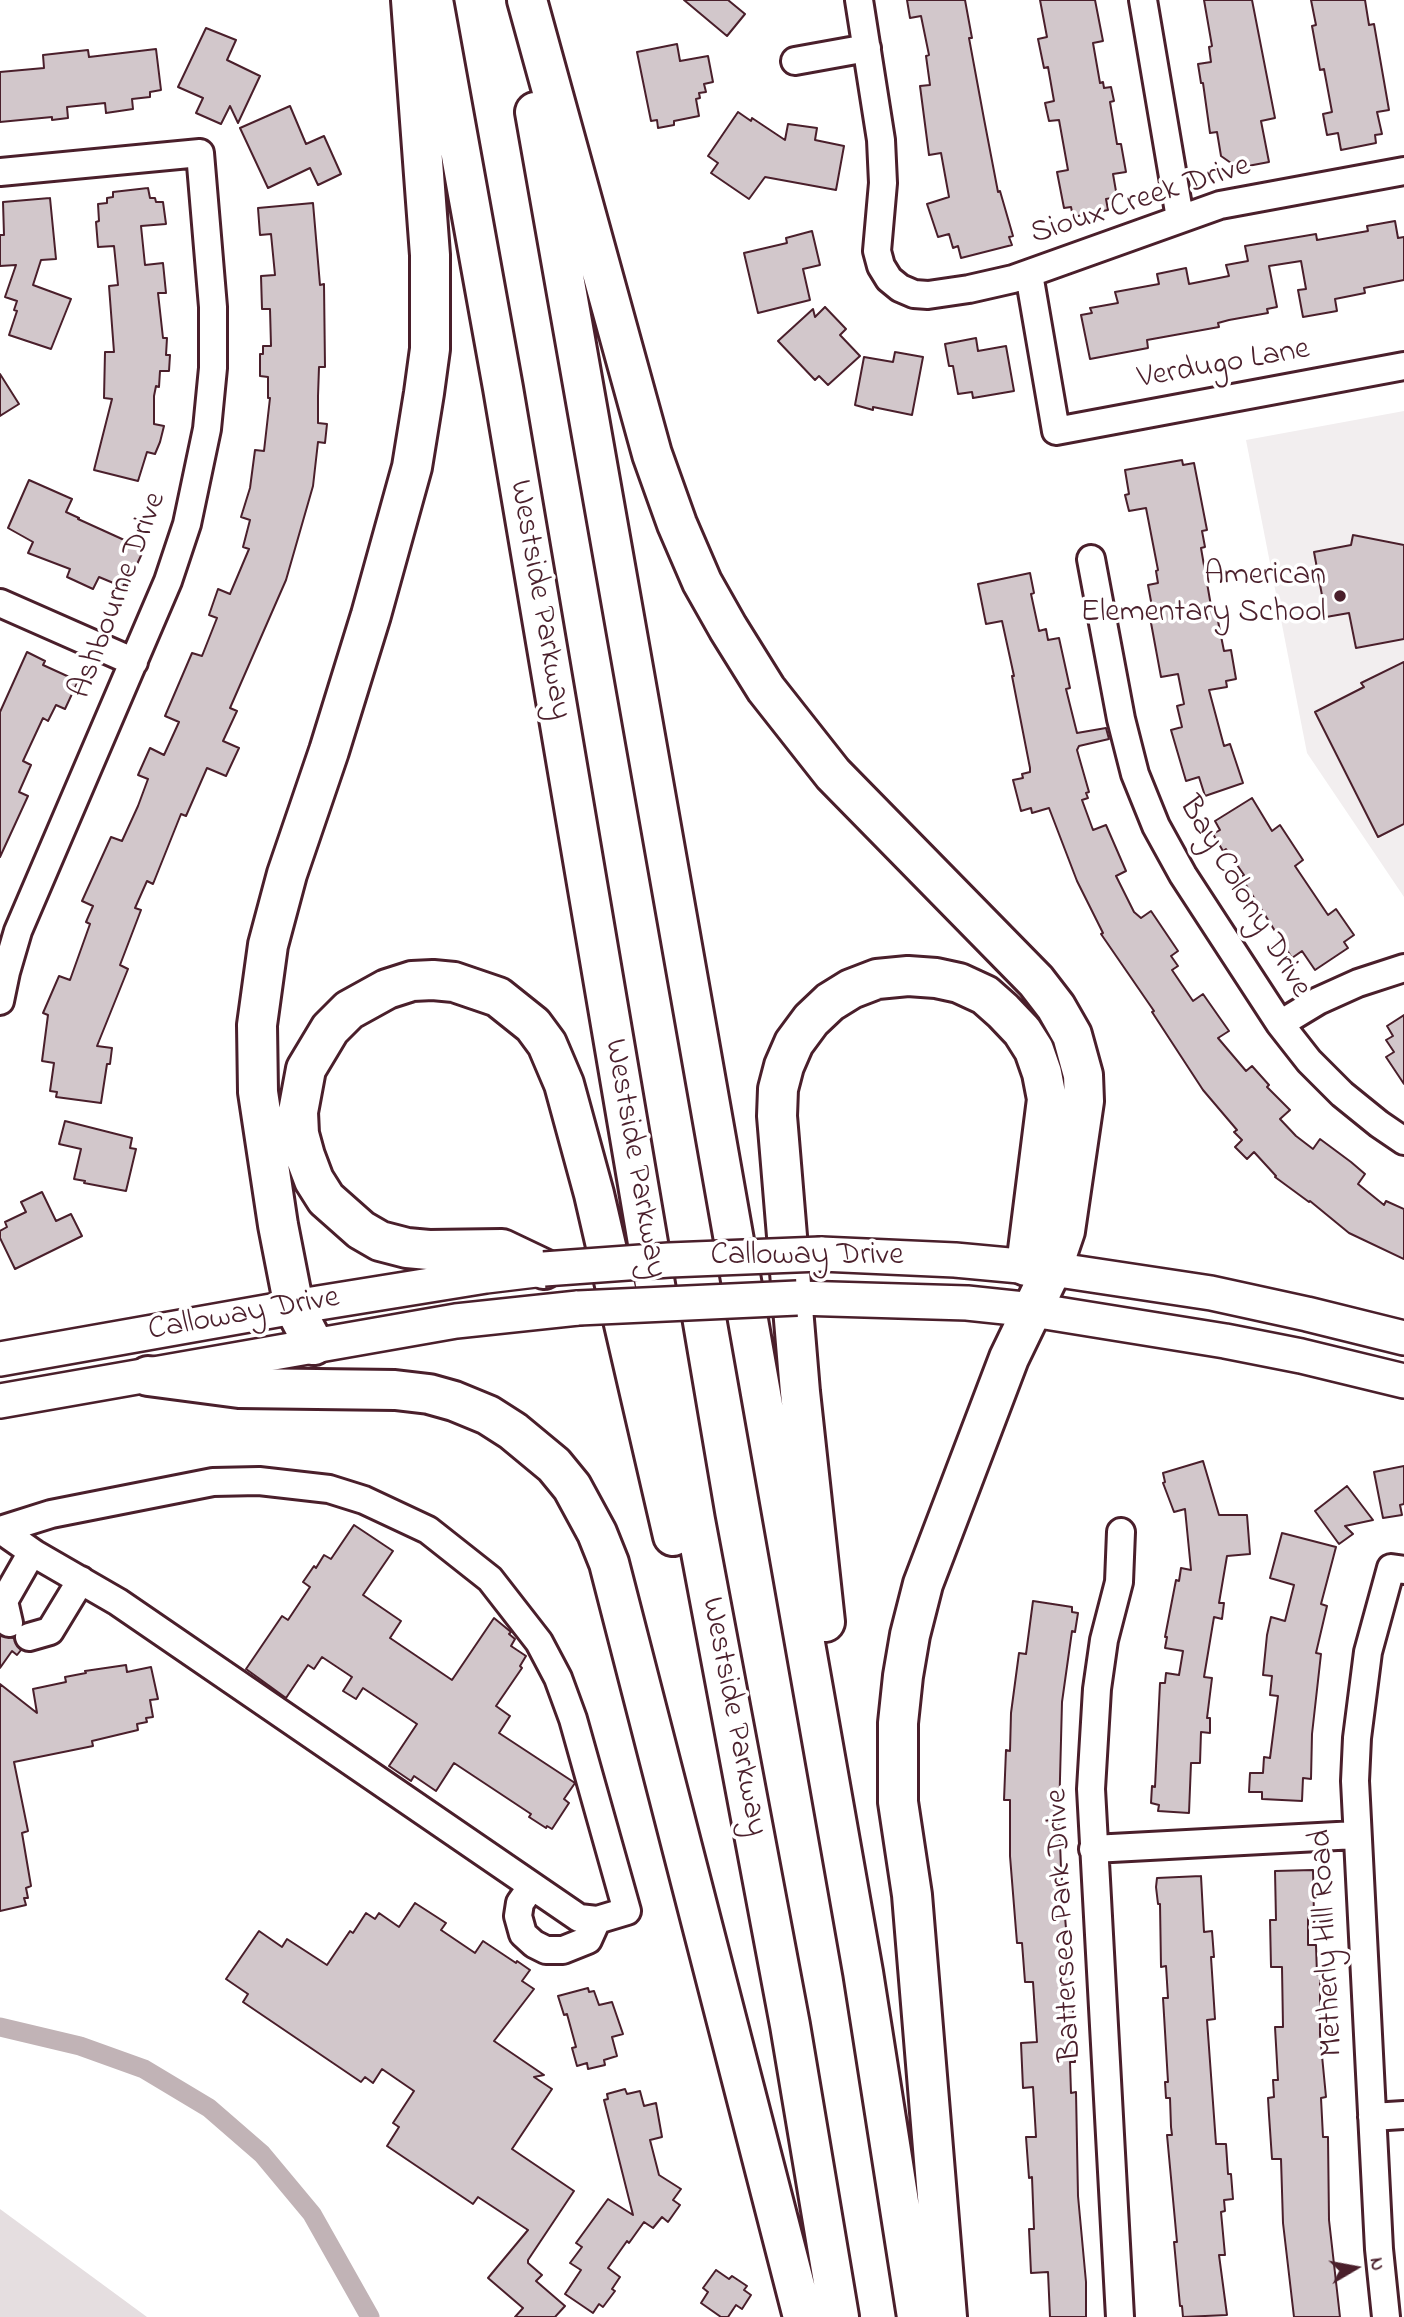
<!DOCTYPE html>
<html>
<head>
<meta charset="utf-8">
<style>
	body { margin:0 }
	#map { position:relative; width:1404px; height:2317px; overflow:hidden; background:#fff; font-family:"Indie Flower",sans-serif }
	canvas { display:block }
	.north { position:absolute; left:1320px; top:2233px; width:70px; height:70px; -webkit-text-stroke:5px #fff; paint-order:stroke; rotate:80deg; font-size:19px; font-weight:700; line-height:28px; text-align:center; color:#4a1f2b }
	.north::after { content:''; display:block; margin:auto; width:24px; height:32px; background:#4a1f2b; clip-path:polygon(50% 0,100% 100%,50% 72%,0 100%) }
</style>
</head>
<body>
<div id="map">
<canvas width="1404" height="2317"></canvas>
<div class="north">N</div>
</div>
<script>
const ctx = document.querySelector('canvas').getContext('2d');
ctx.lineJoin = 'round';
function fill(path, color) { ctx.fillStyle = color; ctx.fill(path, 'evenodd'); }
const shape = rows => new Path2D(rows.map(r => 'M' + r).join(''));
function stroke(path, color, width, dash) { ctx.strokeStyle = color; ctx.lineWidth = width; ctx.lineCap = dash ? 'butt' : 'round'; ctx.setLineDash(dash || []); ctx.stroke(path); }
function label(font, color, halo, rows, align = 'center') {
  ctx.font = font + ' "Indie Flower",sans-serif'; ctx.lineWidth = 7; ctx.setLineDash([]); ctx.textBaseline = 'middle'; ctx.strokeStyle = halo; ctx.fillStyle = color; for (const [text, x, y, turn = 0] of rows) {
    ctx.save(); ctx.translate(x, y); ctx.rotate((+turn || 0) * Math.PI / 180); ctx.textAlign = isNaN(turn) ? turn : align; if (halo) ctx.strokeText(text, 0, 0); ctx.fillText(text, 0, 0); ctx.restore();
  }
}
const built = shape([
	[1404,411,1404,897,1307,753,1246,440]
]);
const green = shape([
	[0,2209,147,2317,0,2317]
]);
const canal = shape([
	[0,2027,80,2046,144,2069,209,2108,262,2154,312,2214,370,2317]
]);
const building = shape([
	[684,0,728,0,745,14,727,36,684,0],
	[907,0,965,0,972,38,969,38,984,119,998,192,1000,191,1013,236,1009,237,1012,245,961,258,958,246,953,248,949,234,938,237,927,204,949,197,941,153,929,155,920,86,930,85,926,56,929,55,921,16,910,18,907,0],
	[1040,0,1095,0,1103,41,1093,43,1100,83,1103,82,1104,88,1111,87,1114,101,1110,102,1117,144,1121,144,1126,172,1113,174,1117,197,1106,199,1108,210,1073,217,1071,207,1064,208,1057,172,1068,170,1059,120,1049,121,1045,103,1054,101,1048,67,1044,68,1038,39,1047,37,1040,0],
	[1204,0,1252,0,1275,118,1261,121,1269,162,1232,169,1231,163,1221,156,1217,132,1210,133,1203,83,1201,83,1198,64,1211,62,1209,47,1212,46,1204,0],
	[1311,0,1365,0,1369,25,1374,24,1389,110,1377,112,1382,134,1375,135,1376,143,1341,150,1338,133,1327,135,1323,114,1332,112,1324,69,1320,70,1312,26,1316,25,1311,0],
	[206,28,236,40,227,60,260,76,238,123,230,106,221,124,196,113,203,98,178,87,206,28],
	[677,44,680,61,708,56,713,82,704,84,706,92,699,93,700,98,696,99,699,116,674,121,674,125,658,128,657,120,651,121,637,52,677,44],
	[156,49,161,90,150,92,150,97,132,99,133,109,106,113,105,103,67,107,68,118,52,120,52,117,0,122,0,72,44,68,43,55,88,50,89,57,156,49],
	[290,106,306,144,324,136,341,174,318,185,310,168,268,188,240,128,290,106],
	[738,112,751,121,752,118,785,140,788,124,817,128,815,140,844,146,836,190,765,177,749,199,711,173,718,163,708,156,738,112],
	[148,188,150,198,155,198,156,202,163,202,166,224,141,226,145,265,163,263,166,293,158,293,163,338,167,338,166,355,170,355,169,371,160,371,159,387,156,386,154,396,154,424,164,426,160,442,155,454,147,452,138,481,94,470,112,399,104,398,105,352,114,352,109,286,118,285,114,246,98,247,96,222,99,221,98,204,107,203,107,198,113,197,113,192,148,188],
	[50,198,56,259,41,260,33,285,71,299,51,349,9,335,17,311,14,310,17,301,5,297,16,265,0,266,0,235,4,235,3,202,50,198],
	[313,203,320,285,324,284,325,367,319,367,318,396,318,423,327,424,325,443,318,442,313,486,286,580,230,708,237,711,223,741,239,748,226,776,207,768,186,816,181,814,153,884,147,881,135,908,141,910,120,965,128,969,97,1046,112,1048,110,1064,107,1064,101,1103,56,1097,57,1092,50,1091,54,1063,42,1061,48,1015,43,1013,59,976,70,980,90,924,86,922,93,906,82,901,111,837,122,841,138,806,148,779,138,775,150,748,164,755,179,722,165,716,192,653,202,656,217,618,209,615,218,589,230,594,249,549,243,547,250,520,241,517,250,488,255,450,264,451,270,398,268,398,268,377,260,376,260,354,263,354,263,346,271,346,270,309,262,309,261,276,275,275,271,234,260,235,258,208,313,203],
	[1395,221,1398,238,1404,237,1404,280,1364,288,1365,293,1335,299,1337,311,1303,317,1298,290,1306,289,1301,261,1269,266,1277,307,1267,309,1268,313,1229,320,1218,323,1219,327,1147,340,1148,348,1090,359,1081,315,1092,313,1090,308,1118,303,1115,292,1159,284,1157,274,1186,268,1189,284,1229,276,1226,265,1248,261,1245,246,1316,234,1317,240,1368,231,1367,226,1395,221],
	[812,231,820,265,803,269,810,300,758,313,744,253,787,243,786,238,812,231],
	[825,307,846,329,840,335,860,356,828,385,819,376,815,380,778,341,813,309,815,317,825,307],
	[976,338,978,351,1006,346,1014,391,973,398,972,392,958,394,953,366,949,366,945,344,976,338],
	[895,352,923,357,912,415,873,407,873,410,855,405,864,357,893,362,895,352],
	[0,374,19,404,0,416,0,374],
	[1182,460,1183,465,1194,463,1207,530,1202,531,1205,547,1201,548,1211,606,1215,606,1224,651,1231,650,1236,679,1226,681,1227,687,1209,690,1224,746,1230,744,1243,783,1205,796,1199,777,1186,781,1171,730,1182,727,1177,706,1184,704,1178,674,1161,677,1149,612,1153,612,1148,585,1158,583,1156,571,1158,570,1146,508,1129,511,1125,495,1129,494,1125,470,1182,460],
	[29,480,72,499,66,512,79,518,78,519,144,549,127,586,124,584,123,587,99,577,93,589,67,577,70,569,28,553,33,542,8,528,29,480],
	[1353,535,1404,545,1404,639,1356,648,1349,613,1326,617,1314,552,1351,545,1353,535],
	[1030,573,1034,593,1031,594,1039,631,1046,629,1048,640,1059,638,1070,688,1066,689,1077,733,1106,728,1109,739,1079,746,1077,750,1089,792,1086,793,1088,798,1082,800,1093,830,1106,825,1126,871,1116,876,1134,912,1141,918,1151,911,1178,951,1171,956,1178,966,1172,970,1193,1001,1203,994,1217,1014,1229,1031,1218,1038,1246,1071,1252,1066,1269,1085,1267,1087,1290,1110,1280,1119,1296,1136,1313,1149,1320,1139,1351,1162,1365,1174,1358,1184,1384,1205,1386,1201,1404,1209,1404,1259,1349,1233,1310,1201,1309,1202,1275,1177,1276,1176,1254,1152,1247,1159,1235,1147,1242,1140,1234,1132,1237,1130,1203,1090,1152,1012,1154,1011,1101,934,1103,933,1077,881,1049,808,1032,813,1031,808,1021,811,1013,780,1023,778,1022,774,1030,772,1030,768,1012,676,1014,676,1002,621,986,624,978,584,1030,573],
	[27,652,45,661,43,665,78,681,65,709,56,705,48,721,43,718,23,761,31,765,19,792,28,796,0,857,0,712,27,652],
	[1404,662,1404,824,1378,837,1315,712,1364,687,1361,683,1404,662],
	[1252,798,1272,831,1280,825,1303,860,1295,866,1328,915,1336,909,1354,935,1344,942,1348,948,1315,970,1302,951,1292,958,1241,877,1244,875,1226,849,1223,851,1213,834,1220,830,1215,821,1252,798],
	[1404,1015,1404,1084,1386,1057,1394,1052,1386,1040,1393,1036,1387,1026,1404,1015],
	[65,1121,132,1138,130,1148,136,1149,126,1191,84,1183,85,1181,74,1179,81,1149,59,1144,65,1121],
	[42,1192,56,1221,71,1214,82,1236,15,1269,0,1238,0,1231,7,1227,5,1222,26,1212,21,1202,42,1192],
	[1203,1461,1219,1515,1247,1515,1250,1554,1227,1556,1219,1603,1224,1603,1222,1619,1214,1617,1204,1677,1212,1678,1207,1718,1210,1718,1210,1733,1201,1732,1200,1763,1191,1763,1189,1813,1158,1811,1159,1805,1151,1803,1152,1786,1155,1787,1160,1683,1165,1683,1166,1673,1179,1675,1183,1651,1165,1648,1167,1637,1165,1637,1176,1580,1179,1581,1181,1568,1191,1570,1185,1509,1174,1512,1163,1483,1165,1482,1163,1473,1203,1461],
	[1404,1466,1404,1504,1400,1505,1402,1515,1383,1518,1374,1472,1404,1466],
	[1347,1486,1373,1520,1345,1526,1353,1534,1339,1544,1315,1511,1347,1486],
	[354,1525,393,1551,363,1595,401,1621,390,1638,452,1680,494,1618,511,1632,509,1634,515,1639,511,1646,526,1656,520,1666,522,1668,496,1706,510,1716,499,1733,575,1783,564,1799,569,1803,552,1829,547,1826,546,1828,529,1817,531,1814,454,1763,436,1791,414,1776,411,1781,389,1766,417,1724,363,1688,356,1699,343,1691,352,1677,322,1657,314,1669,308,1665,286,1698,246,1669,282,1616,288,1620,310,1587,303,1582,314,1566,316,1568,324,1555,331,1559,354,1525],
	[1282,1533,1336,1547,1321,1604,1327,1606,1316,1653,1321,1654,1312,1734,1311,1779,1303,1778,1302,1801,1262,1799,1262,1792,1249,1792,1250,1773,1263,1773,1264,1757,1270,1758,1278,1696,1270,1695,1272,1676,1263,1675,1267,1635,1271,1617,1285,1621,1294,1585,1270,1578,1282,1533],
	[1033,1601,1072,1607,1072,1612,1078,1613,1075,1632,1072,1631,1062,1702,1059,1817,1061,1868,1069,1965,1071,1965,1075,2062,1070,2062,1071,2093,1076,2092,1078,2196,1086,2282,1086,2317,1050,2317,1048,2272,1031,2273,1029,2229,1034,2229,1032,2177,1029,2178,1026,2137,1036,2137,1033,2087,1023,2088,1021,2043,1037,2042,1033,1982,1025,1982,1022,1943,1017,1943,1010,1856,1010,1800,1004,1800,1006,1750,1010,1751,1011,1713,1019,1653,1026,1654,1033,1601],
	[0,1636,14,1638,21,1650,17,1655,12,1651,0,1668,0,1636],
	[126,1665,127,1672,151,1667,158,1699,150,1700,153,1717,146,1718,147,1722,137,1724,138,1730,92,1741,93,1746,14,1762,28,1831,22,1833,31,1886,26,1888,28,1898,24,1898,26,1905,0,1911,0,1684,37,1713,33,1689,66,1682,65,1677,86,1673,85,1671,126,1665],
	[1313,1870,1314,1916,1308,1917,1308,1945,1316,1945,1317,1975,1320,1975,1320,2035,1326,2097,1321,2098,1323,2137,1328,2137,1329,2220,1340,2317,1294,2317,1283,2223,1281,2159,1272,2159,1269,2115,1268,2098,1274,2097,1273,2080,1278,2080,1275,2027,1283,2027,1282,1967,1271,1967,1270,1920,1276,1920,1275,1871,1313,1870],
	[1201,1876,1204,1932,1212,1931,1214,1957,1211,1957,1215,2019,1207,2020,1216,2144,1226,2144,1228,2174,1231,2174,1233,2199,1224,2200,1225,2211,1221,2212,1225,2255,1219,2255,1227,2315,1183,2317,1182,2306,1180,2306,1174,2242,1177,2242,1167,2135,1172,2135,1171,2127,1170,2098,1166,2098,1165,2082,1168,2082,1163,1998,1168,1998,1166,1966,1161,1967,1160,1904,1158,1904,1156,1887,1157,1878,1201,1876],
	[415,1903,446,1923,441,1930,475,1953,483,1941,516,1963,517,1961,530,1970,522,1981,534,1989,494,2041,544,2075,534,2077,552,2089,512,2149,574,2191,528,2260,528,2263,542,2275,536,2281,565,2306,555,2317,515,2317,523,2308,488,2278,528,2230,478,2197,473,2204,387,2146,399,2127,393,2123,414,2091,382,2069,373,2083,365,2077,361,2082,243,2002,248,1994,226,1979,259,1931,282,1947,287,1939,327,1965,350,1931,353,1933,366,1913,375,1919,379,1913,399,1927,415,1903],
	[588,1988,589,1992,594,1991,599,2005,612,2002,623,2034,612,2037,617,2056,604,2060,605,2065,588,2069,587,2063,577,2066,572,2048,576,2047,567,2014,564,2015,558,1996,588,1988],
	[625,2089,627,2094,640,2091,644,2106,656,2103,662,2137,650,2140,659,2175,681,2189,673,2200,680,2205,668,2222,662,2217,653,2228,644,2222,629,2243,627,2241,608,2268,620,2277,612,2289,615,2291,603,2307,599,2304,593,2313,565,2294,581,2270,570,2263,582,2247,576,2243,608,2199,633,2215,604,2100,608,2099,607,2094,625,2089],
	[716,2270,729,2279,732,2276,747,2286,744,2290,751,2295,742,2309,736,2305,728,2317,721,2317,701,2303,708,2292,703,2288,716,2270]
]);
const minor = shape([
	[859,0,881,140,883,183,877,251,881,266,889,279,900,288,914,294,928,295,969,289,1013,279,1220,205,1404,171],
	[1143,0,1180,218],
	[795,61,867,48],
	[0,172,200,153,213,307,213,368,207,429,187,524,168,581,18,931,6,972,0,1001],
	[1029,274,1056,431,1404,366],
	[1091,559,1121,719,1135,774,1156,826,1183,875,1280,1024,1309,1061,1342,1094,1379,1124,1404,1141],
	[0,603,134,662],
	[1280,1024,1318,1001,1358,983,1404,968],
	[0,1530,51,1514,213,1482,259,1481,329,1489,364,1500,428,1530,490,1579,539,1642,558,1678,573,1719,627,1911,597,1920,579,1918,118,1602,35,1554,1,1530],
	[9,1623,4,1601,32,1552],
	[29,1637,50,1631,81,1580],
	[1093,1849,1356,1835],
	[532,1886,520,1903,518,1916,523,1934,534,1944,546,1950,563,1950,588,1940,597,1920],
	[1372,2117,1404,2115],
	[1120,2317,1091,1789,1097,1689,1104,1640,1119,1582,1121,1532],
	[1386,2317,1379,2249,1355,1781,1357,1738,1368,1652,1391,1568,1404,1570]
]);
const major = shape([
	[821,1254,955,1260,1052,1269,1211,1293,1307,1314,1404,1338],
	[797,1298,967,1303,1033,1310,1225,1341,1301,1356,1404,1381],
	[0,1359,294,1307,486,1276,544,1269],
	[0,1401,456,1321,578,1308]
]);
const highway = shape([
	[433,0,503,388,695,1520,790,2025,839,2317],
	[527,0,652,454,677,524,702,582,728,628,766,689,833,774,1036,981,1056,1007,1072,1035,1083,1075,1084,1101,1065,1231,1052,1269,1009,1358,923,1584,910,1635,903,1676,898,1723,898,1802,912,1895,947,2317],
	[535,112,863,1972,917,2317],
	[544,1269,502,1249,429,1250,407,1248,380,1241,361,1230,326,1199,314,1180,305,1156,299,1134,298,1112,306,1069,330,1029,349,1010,387,989,412,981,433,980,454,982,498,997,533,1025,547,1044,564,1084,594,1194,673,1536],
	[314,1345,294,1307,278,1225,258,1092,257,1025,268,945,287,874,329,751,371,615,412,467,424,393,430,349,430,255,411,0],
	[148,1376,239,1388,395,1390,429,1394,454,1401,488,1415,513,1431,554,1465,572,1487,597,1533,609,1563,803,2317],
	[825,1622,800,1392,777,1116,778,1089,784,1066,794,1043,811,1020,830,1002,851,989,877,979,908,976,936,978,959,983,985,995,1003,1011,1022,1031,1034,1050,1042,1073,1047,1099,1026,1266]
]);
const majorBridge = shape([
	[544,1269,669,1260,821,1254],
	[578,1308,797,1298]
]);
const markers = [
	[1340,596,7,"#4a1f2b"]
];
const streetNames = [
	["Sioux Creek Drive",1141,202,-18],
	["Verdugo Lane",1224,366,-10],
	["Ashbourne Drive",120,596,-69],
	["Westside Parkway",538,600,80],
	["Bay Colony Drive",1243,898,59],
	["Westside Parkway",633,1159,80],
	["Calloway Drive",807,1258],
	["Calloway Drive",244,1316,-10],
	["Westside Parkway",732,1717,79],
	["Battersea Park Drive",1066,1925,-93],
	["Metherly Hill Road",1329,1943,-93]
];
const poiNames = [
	["American",1326,578],
	["Elementary School",1326,615]
];
fill(built, '#f2eeef');
fill(green, '#e5dee0');
stroke(canal, '#c1b3b6', 19);
fill(building, '#d2c7cb');
stroke(building, '#4a1f2b', 2);
stroke(minor, '#4a1f2b', 32);
stroke(major, '#4a1f2b', 38);
stroke(highway, '#4a1f2b', 44);
stroke(minor, '#fff', 26);
stroke(major, '#fff', 33);
stroke(highway, '#fff', 38);
stroke(majorBridge, '#4a1f2b', 38, []);
stroke(majorBridge, '#fff', 33);
for (const [x, y, r, color] of markers) { const dot = new Path2D(); dot.arc(x, y, r, 0, 2 * Math.PI); ctx.fillStyle = color; ctx.fill(dot); stroke(dot, '#fff', 2.5); }
label('32px', '#4a1f2b', '#fff', streetNames);
label('32px', '#4a1f2b', '#fff', poiNames, 'right');
</script>
</body>
</html>
